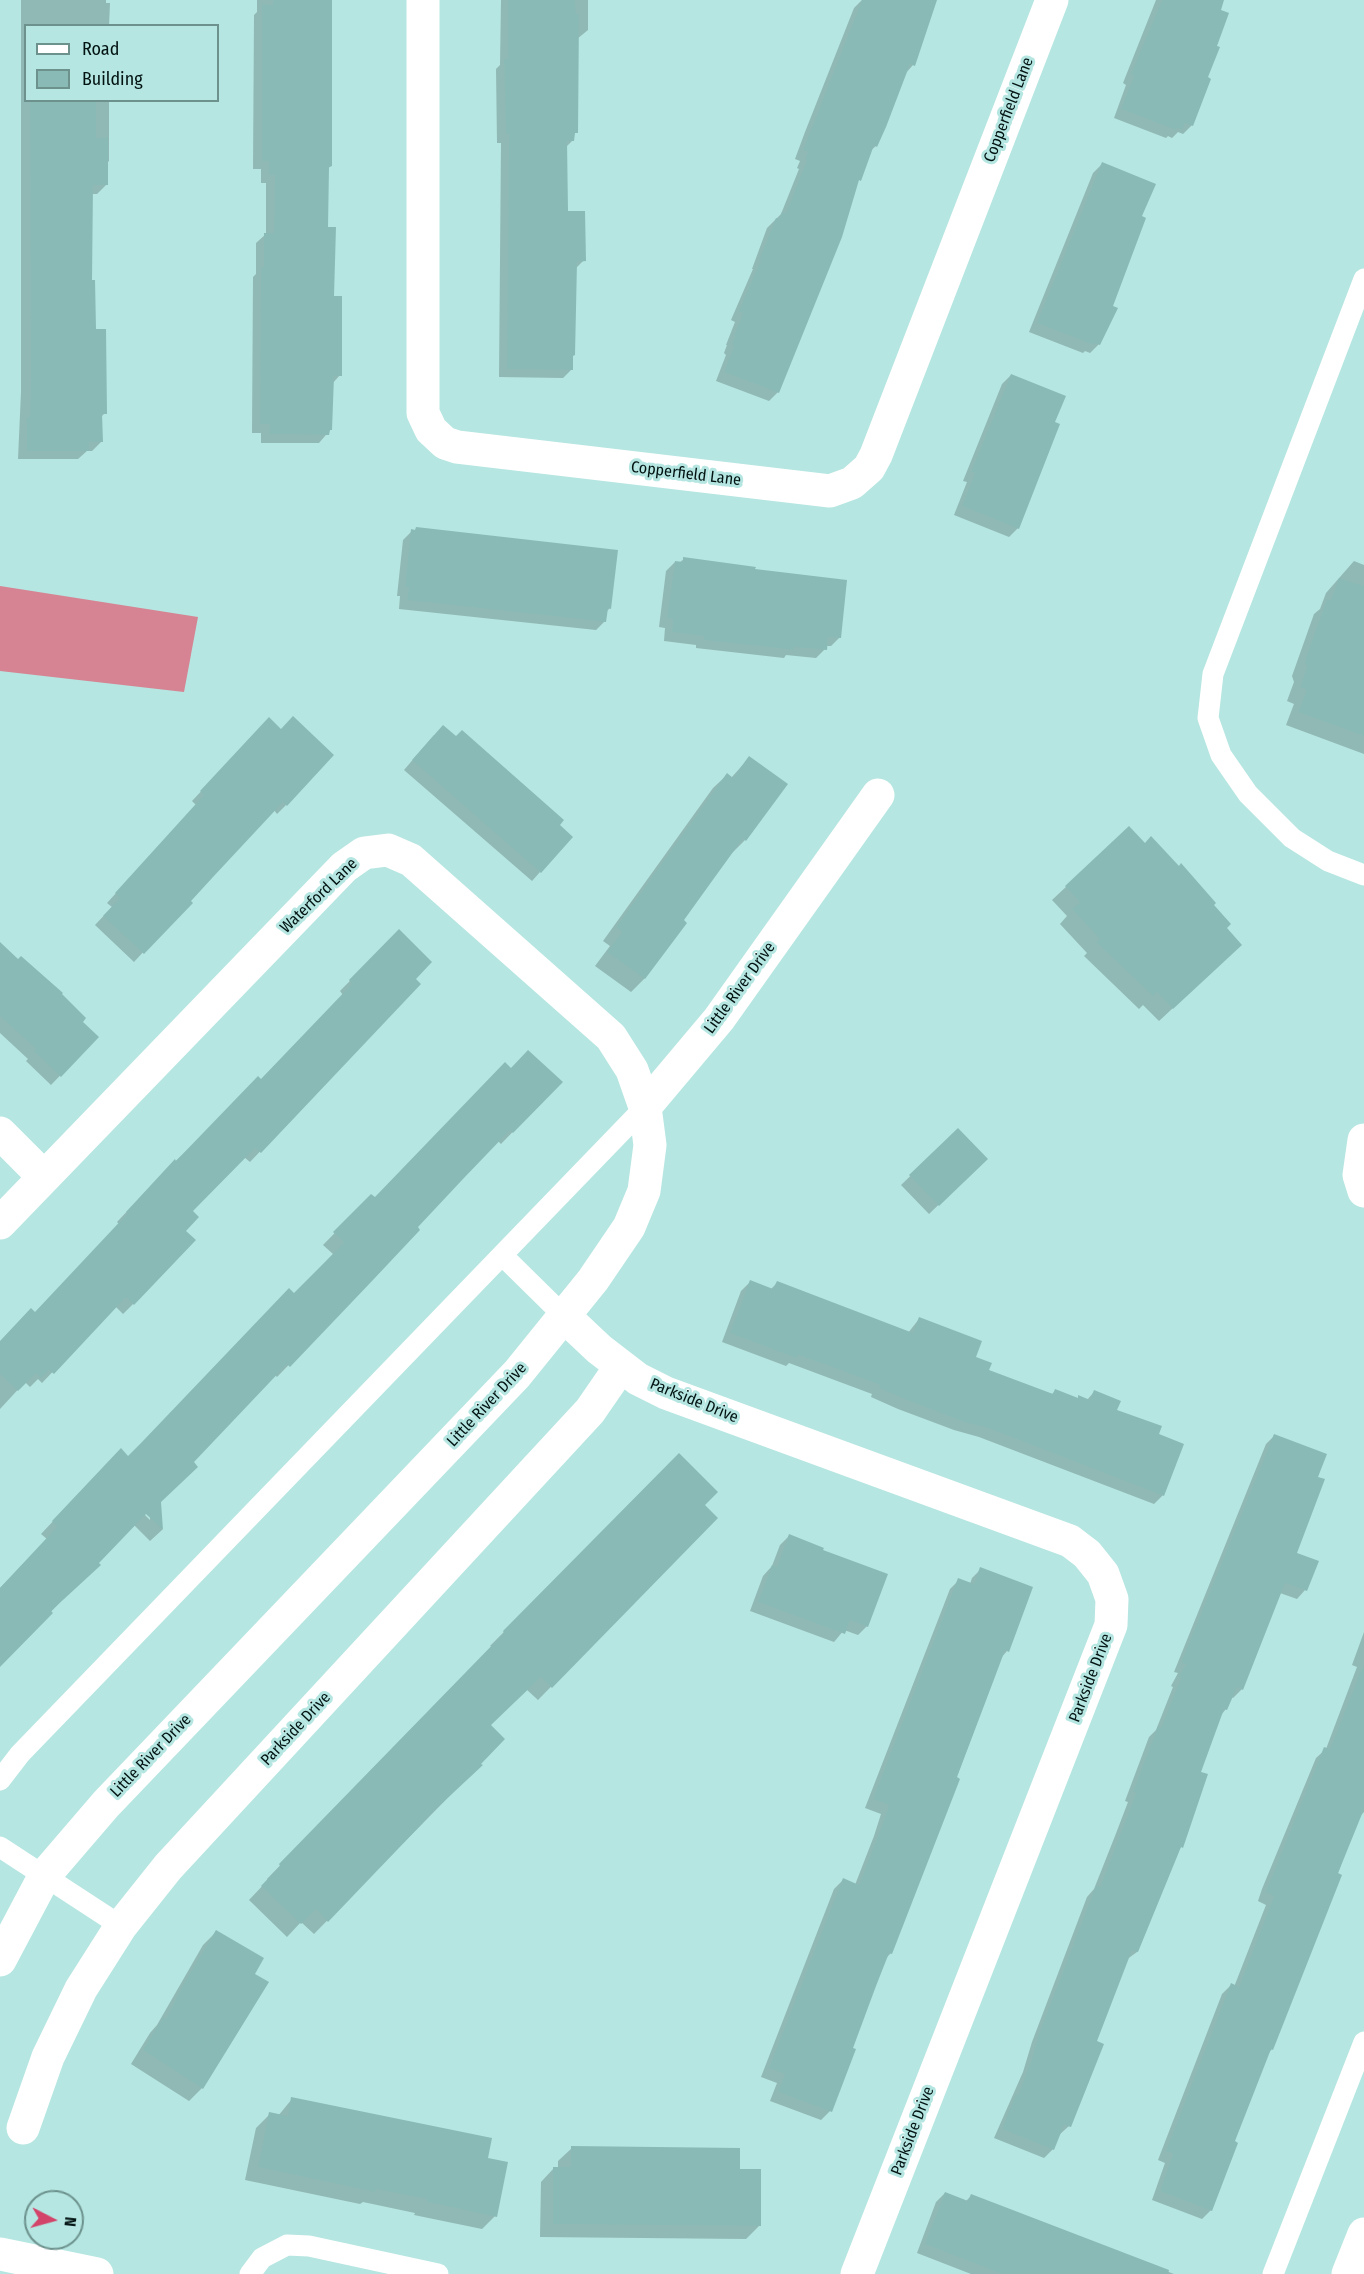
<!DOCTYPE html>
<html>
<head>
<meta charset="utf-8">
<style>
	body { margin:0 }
	#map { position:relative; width:1364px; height:2274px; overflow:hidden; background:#b5e6e1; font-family:"Fira Sans Condensed",sans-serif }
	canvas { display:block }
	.legend { position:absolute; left:24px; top:24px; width:195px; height:78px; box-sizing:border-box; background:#b5e6e1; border:2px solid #6d928e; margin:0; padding:8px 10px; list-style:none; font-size:18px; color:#021312 }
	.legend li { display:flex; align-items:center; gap:12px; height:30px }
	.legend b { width:30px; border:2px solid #6d928e }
	.north { position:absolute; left:24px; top:2190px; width:60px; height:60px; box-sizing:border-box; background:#b5e6e1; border:2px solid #6d928e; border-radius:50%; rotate:96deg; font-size:16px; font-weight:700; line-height:24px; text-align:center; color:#021312 }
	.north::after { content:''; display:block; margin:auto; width:21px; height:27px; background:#d3446a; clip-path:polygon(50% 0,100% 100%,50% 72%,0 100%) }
</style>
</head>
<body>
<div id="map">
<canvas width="1364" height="2274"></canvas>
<ul class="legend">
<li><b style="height:8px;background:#fff"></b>Road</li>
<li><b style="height:16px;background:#8abab5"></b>Building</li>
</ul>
<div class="north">N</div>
</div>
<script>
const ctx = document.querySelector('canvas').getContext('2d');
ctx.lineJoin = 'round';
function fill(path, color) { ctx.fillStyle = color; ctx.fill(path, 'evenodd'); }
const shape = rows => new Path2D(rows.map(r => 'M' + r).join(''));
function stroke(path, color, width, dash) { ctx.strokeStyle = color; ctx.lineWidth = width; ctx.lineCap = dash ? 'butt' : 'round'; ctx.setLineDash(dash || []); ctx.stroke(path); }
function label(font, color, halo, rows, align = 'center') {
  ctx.font = font + ' "Fira Sans Condensed",sans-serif'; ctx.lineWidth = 6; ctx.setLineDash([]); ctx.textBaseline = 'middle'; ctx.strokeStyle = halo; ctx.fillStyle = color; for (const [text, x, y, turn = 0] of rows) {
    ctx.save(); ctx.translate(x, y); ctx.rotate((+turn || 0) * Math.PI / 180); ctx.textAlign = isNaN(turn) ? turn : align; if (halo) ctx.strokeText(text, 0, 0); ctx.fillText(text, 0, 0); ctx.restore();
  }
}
const forest = shape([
	[0,586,198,617,184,692,0,671]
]);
const shadow = shape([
	[21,0,106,0,106,3,110,3,109,26,26,26,26,100,109,100,109,161,106,164,106,185,97,194,92,194,91,282,94,331,105,413,101,417,101,442,92,451,87,451,78,459,18,459,21,392],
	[257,0,331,0,331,166,327,169,326,229,340,375,332,384,331,429,319,443,261,443,261,433,252,433,253,277,256,274,256,243,266,234,266,183,261,183,261,169,253,169,254,15,257,12],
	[501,0,588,0,588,30,577,39,576,132,573,135,573,140,566,147,566,212,584,260,575,269,572,369,563,378,499,377,501,143,497,143,496,69,500,65],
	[862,0,935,0,913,65,905,74,876,146,870,151,856,183,778,392,769,401,716,381,726,355,724,353,727,345,726,345,735,322,731,320,753,269,752,269,767,228,781,214,799,169,797,168,800,161,795,159,805,132,854,8],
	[1156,0,1223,0,1219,11,1215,47,1192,125,1183,134,1178,132,1172,138,1168,136,1166,138,1114,118,1126,85,1123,83],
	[1102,164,1140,217,1099,344,1090,353,1085,351,1083,353,1029,332,1093,173],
	[1011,375,1053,423,1018,528,1009,537,954,515,967,482,963,481,1002,384],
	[412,531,610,608,606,612,605,621,596,630,399,609,400,596,397,596,403,540],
	[684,559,840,637,831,646,826,646,825,649,816,658,786,655,784,658,696,648,696,645,664,641,665,628,659,627,666,571,675,562,679,563],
	[1354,561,1364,565,1364,754,1286,725,1294,704,1287,701,1294,682,1292,676,1314,614,1320,609,1326,593],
	[269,719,286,805,277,814,274,810,134,962,95,925,112,907,107,903,196,805,192,801],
	[434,735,540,872,532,881,404,770],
	[749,758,745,840,732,853,682,920,685,923,644,979,631,992,595,966,610,946,603,941,713,788,727,775,731,778],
	[1129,828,1145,845,1179,868,1212,905,1225,928,1227,958,1159,1021,1143,1005,1139,1009,1084,956,1087,953,1060,924,1067,916,1052,900],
	[399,931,414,979,419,984,250,1162,244,1157,191,1211,184,1231,133,1304,123,1314,115,1306,42,1383,38,1379,30,1387,25,1382,0,1409,0,1342,35,1314,119,1224,117,1222,165,1171,261,1081,343,995,340,991],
	[0,944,97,1037,51,1085,26,1061,28,1059,0,1033],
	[511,1070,561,1082,501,1144,498,1141,415,1227,371,1280,277,1377,275,1375,192,1461,160,1502,162,1530,150,1541,134,1525,0,1665,0,1588,47,1539,41,1534,109,1462,128,1458,294,1295,333,1254,323,1245,371,1196,375,1199],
	[140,1510,150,1516,150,1520],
	[958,1130,986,1159,929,1214,901,1185],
	[750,1282,770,1290,777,1283,908,1333,919,1319,974,1358,988,1371,1051,1395,1055,1391,1077,1399,1079,1397,1087,1400,1094,1392,1115,1411,1157,1435,1163,1495,1154,1504,979,1437,954,1430,898,1409,871,1397,872,1394,789,1363,786,1366,722,1342,741,1291],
	[1275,1435,1316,1478,1295,1553,1305,1590,1297,1599,1280,1593,1242,1689,1233,1698,1231,1697,1226,1709,1221,1715,1199,1773,1181,1847,1178,1851,1137,1952,1126,1960,1095,2042,1069,2126,1059,2135,1053,2149,1044,2158,994,2138,1023,2072,1032,2042,1087,1897,1094,1889,1115,1836,1128,1802,1125,1801,1149,1737,1156,1730,1173,1687,1171,1686,1178,1673,1174,1672,1266,1444],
	[679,1455,703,1505,716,1518,538,1700,526,1689,489,1725,480,1765,314,1934,301,1922,287,1937,249,1900,268,1880,267,1879,492,1647,490,1646],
	[789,1536,821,1551,867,1626,858,1635,844,1630,834,1642,750,1611,763,1576,772,1566,780,1545],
	[981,1569,1007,1651,1001,1658,891,1953,884,1960,830,2111,821,2120,770,2101,777,2083,761,2077,834,1889,843,1880,855,1885,874,1836,881,1814,865,1808,950,1589,959,1580,970,1584,972,1578],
	[1364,1632,1364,1812,1359,1817,1272,2049,1268,2054,1233,2142,1211,2210,1202,2219,1152,2200,1165,2163,1158,2160,1222,1994,1231,1985,1234,1987,1266,1905,1258,1901,1262,1889,1316,1758,1326,1749,1357,1667,1352,1665],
	[216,1932,202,2088,189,2101,131,2064,150,2033,157,2025,203,1945],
	[292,2099,486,2159,495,2216,482,2229,414,2215,415,2213,363,2202,360,2204,245,2180,256,2128,270,2114,278,2116],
	[572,2148,738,2170,759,2226,746,2239,540,2237,541,2182,554,2168,558,2168,558,2161],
	[945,2193,966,2201,971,2196,1174,2274,971,2274,917,2253,936,2202]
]);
const building = shape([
	[273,0,332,0,332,166,329,167,328,227,336,227,334,296,342,296,342,376,334,376,332,430,330,430,329,435,269,434,270,424,260,424,261,267,264,267,264,233,274,233,275,175,269,175,269,161,262,161,262,4,273,5],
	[508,0,575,0,576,14,579,14,578,133,575,133,574,141,567,141,568,211,585,211,586,261,577,262,575,355,573,356,573,370,507,369,509,134,506,134,504,59,508,59],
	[862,0,937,0,915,66,910,64,886,127,877,147,874,145,861,181,859,180,842,237,779,393,724,372,734,346,732,344,735,336,734,336,743,313,739,311,761,260,759,260,776,218,779,219,782,212,786,213,807,160,805,159,808,152,803,150],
	[1162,0,1224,0,1221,10,1229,13,1217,46,1220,47,1208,77,1211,79,1193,126,1185,123,1182,130,1177,128,1176,130,1121,109,1134,76,1131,74],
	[30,100,96,100,96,138,108,137,108,185,93,185,92,280,95,280,96,329,106,329,107,414,102,414,103,442,89,442,89,451,27,451,27,417,30,417,31,382],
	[1102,162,1156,184,1142,216,1146,218,1113,306,1118,308,1100,345,1094,343,1094,345,1037,323],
	[1011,374,1066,396,1055,422,1060,424,1019,529,962,506,975,473,971,472],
	[416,527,618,550,611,609,608,608,606,622,407,600,409,587,405,587,411,529,415,530],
	[683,557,756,567,755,569,847,580,841,638,828,637,827,650,794,647,794,650,704,640,704,636,672,632,673,619,667,618,675,561,683,562],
	[1339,578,1364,586,1364,736,1298,712,1307,690,1300,687,1307,667,1305,662,1309,649,1327,599,1331,600],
	[293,716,334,755,287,806,283,802,213,877,191,901,193,903,144,954,103,916,120,898,115,893,204,795,200,791,269,717,281,729],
	[443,725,456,736,462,730,564,820,560,825,573,837,541,873,412,760],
	[749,756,788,784,746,841,743,838,684,920,687,923,645,979,607,952,622,932,616,927,727,773,733,778],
	[1129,826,1145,843,1151,836,1179,866,1181,863,1216,903,1214,905,1231,924,1227,928,1242,945,1173,1009,1157,992,1153,996,1096,942,1100,939,1072,909,1080,902,1065,886],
	[399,929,432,962,416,979,421,984,261,1153,255,1148,193,1211,199,1217,186,1231,196,1240,134,1305,126,1297,54,1374,49,1370,41,1378,36,1373,18,1391,0,1374,0,1341,31,1308,35,1312,128,1213,126,1212,175,1159,176,1161,258,1076,261,1079,352,984,349,980],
	[0,942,18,959,21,956,63,993,62,994,86,1018,83,1022,99,1037,61,1077,34,1051,36,1049,0,1016],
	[528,1050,563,1082,513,1133,510,1130,463,1179,418,1227,420,1230,372,1281,290,1367,287,1364,194,1462,198,1467,161,1502,163,1530,146,1514,99,1563,101,1565,51,1611,53,1613,0,1667,0,1588,57,1527,52,1521,121,1448,128,1456,142,1442,289,1288,294,1293,338,1249,344,1242,333,1232,371,1194,375,1197,505,1062,511,1068],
	[958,1128,988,1159,939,1206,909,1175],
	[750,1280,773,1289,777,1281,913,1333,919,1317,982,1341,976,1357,992,1363,989,1370,1053,1394,1055,1389,1078,1398,1078,1395,1090,1400,1094,1390,1121,1401,1117,1410,1162,1426,1159,1434,1184,1444,1164,1496,988,1428,964,1422,907,1400,879,1388,880,1385,827,1365,798,1355,796,1358,730,1333],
	[1274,1434,1327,1454,1318,1477,1325,1479,1297,1553,1319,1561,1307,1591,1285,1583,1243,1690,1237,1687,1227,1710,1224,1709,1201,1772,1208,1774,1183,1848,1181,1847,1138,1952,1132,1950,1097,2041,1104,2044,1071,2127,1064,2125,1054,2150,1002,2129,1016,2094,1018,2095,1031,2062,1040,2031,1096,1886,1100,1887,1124,1825,1136,1793,1133,1792,1158,1726,1161,1728,1181,1678,1179,1676,1186,1664,1181,1663],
	[679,1453,718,1492,705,1505,718,1518,552,1688,541,1677,491,1725,505,1739,481,1764,483,1765,439,1806,328,1922,316,1909,301,1924,261,1886,280,1866,279,1864,504,1633,503,1631],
	[789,1534,824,1548,823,1550,888,1574,868,1627,850,1620,845,1634,758,1602,772,1565,777,1567],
	[980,1567,1033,1587,1009,1652,1005,1650,993,1682,957,1777,960,1779,892,1954,889,1953,876,1986,853,2048,856,2049,832,2112,778,2092,785,2074,769,2068,843,1878,859,1885,882,1825,889,1805,873,1799,958,1578,974,1584],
	[1362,1668,1364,1669,1364,1809,1338,1873,1342,1875,1273,2050,1271,2049,1235,2141,1238,2143,1212,2211,1160,2191,1173,2154,1166,2151,1231,1983,1239,1987,1274,1896,1266,1892,1271,1879,1324,1747,1330,1749],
	[216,1930,264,1958,255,1974,269,1982,203,2089,143,2050,163,2017,166,2019,183,1985],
	[291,2097,492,2138,488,2158,508,2162,497,2217,427,2202,427,2199,376,2189,375,2192,258,2167,269,2112,288,2116],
	[571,2146,740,2148,740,2169,761,2169,761,2226,553,2224,553,2167,571,2167],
	[945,2192,968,2201,971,2194,1169,2270,1168,2274,1002,2274,925,2244]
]);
const service = shape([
	[1364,279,1213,674,1208,718,1221,755,1248,794,1292,838,1328,861,1364,875],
	[502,1255,564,1316],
	[0,1780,20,1754,645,1107],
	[0,1847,121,1926],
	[250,2274,262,2258,287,2245,309,2246,438,2274],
	[1273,2274,1364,2042]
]);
const minor = shape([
	[423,0,423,413,431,430,445,443,457,447,830,491,852,483,869,468,876,455,1052,0],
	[645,1107,719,1019,878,795],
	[0,1133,44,1177],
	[1364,1140,1359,1175,1364,1191],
	[0,1223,344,867,364,853,388,850,411,860,611,1037,632,1070,645,1107,650,1145,644,1191,629,1227,593,1280,517,1374,106,1804,45,1875,0,1960],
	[564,1316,599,1349,638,1379,666,1393,1070,1541,1087,1554,1103,1574,1112,1599,1111,1625,857,2274],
	[23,2128,48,2057,81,1989,121,1926,168,1867,590,1411,621,1366],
	[0,2254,97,2274]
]);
const tertiary = shape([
	[1348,2274,1364,2234]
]);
const streetNames = [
	["Copperfield Lane",1009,110,-69],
	["Copperfield Lane",686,474,7],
	["Waterford Lane",319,896,-44],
	["Little River Drive",740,988,-54],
	["Parkside Drive",694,1401,22],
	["Little River Drive",487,1405,-47],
	["Parkside Drive",1091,1678,-69],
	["Parkside Drive",296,1729,-47],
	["Little River Drive",151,1756,-46],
	["Parkside Drive",913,2131,-69]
];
fill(forest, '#d68493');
fill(shadow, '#0003');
fill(building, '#8abab5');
stroke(service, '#fff', 21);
stroke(minor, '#fff', 33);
stroke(tertiary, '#fff', 33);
label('16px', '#021312', '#b5e6e1', streetNames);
</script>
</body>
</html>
